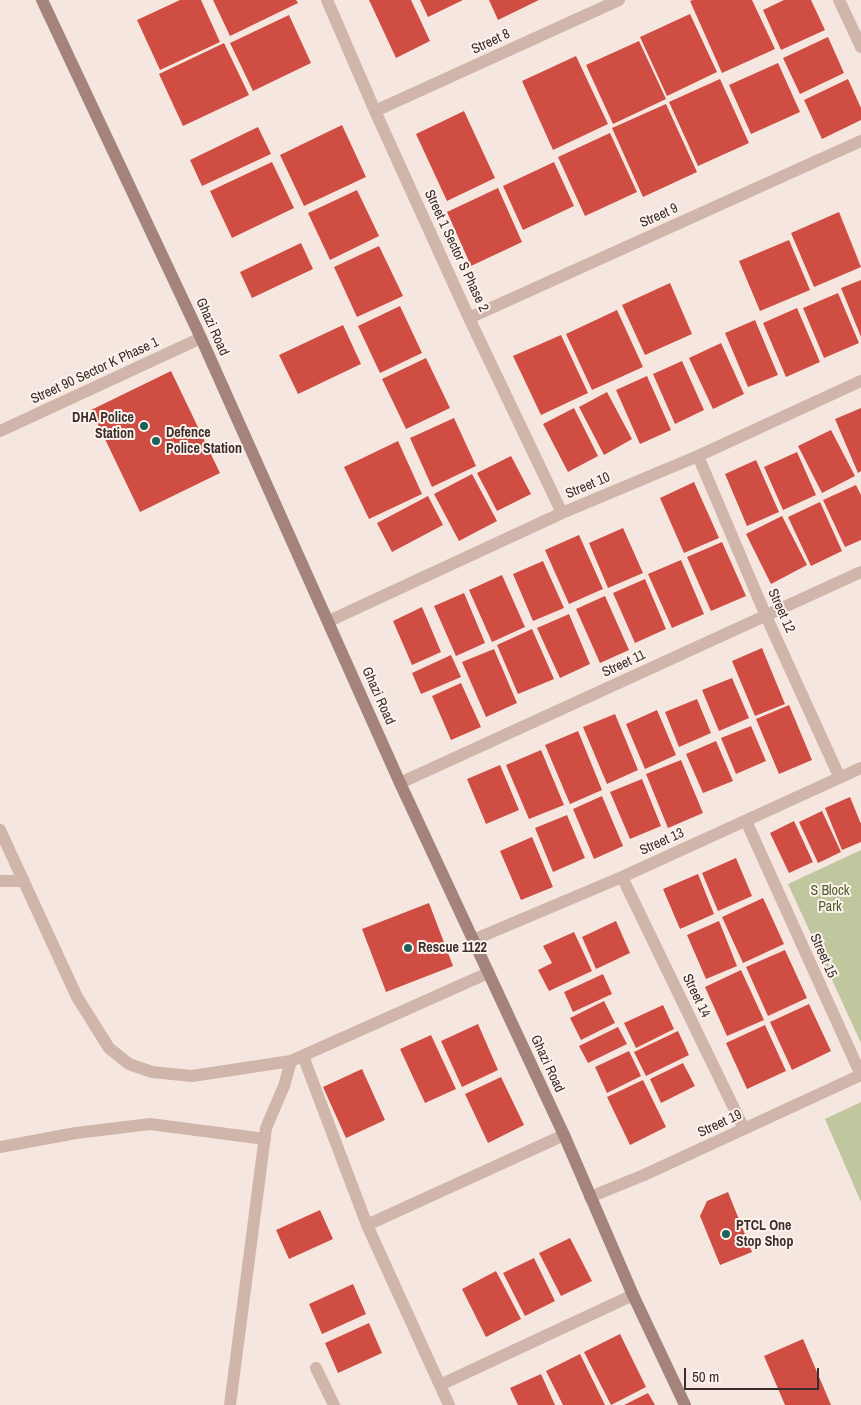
<!DOCTYPE html>
<html>
<head>
<meta charset="utf-8">
<style>
	body { margin:0 }
	#map { position:relative; width:861px; height:1405px; overflow:hidden; background:#f5e7e0; font-family:"Archivo Narrow",sans-serif }
	canvas { display:block }
	.scale { position:absolute; left:684px; top:1368px; width:135px; height:22px; box-sizing:border-box; border:2px solid #3c2d2a; border-top:0; padding-left:6px; font-size:15px; line-height:18px; white-space:nowrap; color:#3c2d2a; -webkit-text-stroke:4px #fcf3ed; paint-order:stroke }
</style>
</head>
<body>
<div id="map">
<canvas width="861" height="1405"></canvas>
<div class="scale">50 m</div>
</div>
<script>
const ctx = document.querySelector('canvas').getContext('2d');
ctx.lineJoin = 'round';
function fill(path, color) { ctx.fillStyle = color; ctx.fill(path, 'evenodd'); }
const shape = rows => new Path2D(rows.map(r => 'M' + r).join(''));
function stroke(path, color, width, dash) { ctx.strokeStyle = color; ctx.lineWidth = width; ctx.lineCap = dash ? 'butt' : 'round'; ctx.setLineDash(dash || []); ctx.stroke(path); }
function label(font, color, halo, rows, align = 'center') {
  ctx.font = font + ' "Archivo Narrow",sans-serif'; ctx.lineWidth = 4; ctx.setLineDash([]); ctx.textBaseline = 'middle'; ctx.strokeStyle = halo; ctx.fillStyle = color; for (const [text, x, y, turn = 0] of rows) {
    ctx.save(); ctx.translate(x, y); ctx.rotate((+turn || 0) * Math.PI / 180); ctx.textAlign = isNaN(turn) ? turn : align; if (halo) ctx.strokeText(text, 0, 0); ctx.fillText(text, 0, 0); ctx.restore();
  }
}
const green = shape([
	[861,850,861,1043,788,884],
	[861,1102,861,1202,825,1119]
]);
const building = shape([
	[180,0,201,0,220,42,160,70,137,20],
	[213,0,296,0,298,3,230,36],
	[369,0,411,0,430,41,396,58],
	[420,0,463,0,428,17],
	[489,0,539,0,498,20],
	[693,0,752,0,775,49,722,73,690,1],
	[784,0,811,0,825,30,781,50,763,10],
	[690,14,717,72,667,96,640,37],
	[289,15,311,63,253,91,230,43],
	[828,37,844,73,800,94,783,58],
	[639,41,666,99,613,124,586,65],
	[224,43,249,95,183,126,159,74],
	[576,56,608,124,553,150,522,81],
	[778,63,800,112,751,134,729,85],
	[720,79,749,143,698,166,669,102],
	[848,79,861,108,861,120,822,139,804,100],
	[666,104,697,172,643,197,612,128],
	[464,111,495,178,447,201,416,134],
	[342,125,366,177,304,206,280,155],
	[258,127,271,154,202,186,190,160],
	[610,133,637,192,585,216,558,157],
	[272,162,294,208,232,238,210,191],
	[554,162,574,206,523,230,503,186],
	[498,188,522,242,471,266,447,212],
	[357,190,379,236,330,260,308,213],
	[839,212,861,267,814,287,791,233],
	[789,240,810,290,760,311,739,261],
	[301,243,313,269,252,298,240,272],
	[379,246,403,296,357,317,334,267],
	[861,280,861,337,841,288],
	[670,283,692,334,645,355,622,305],
	[838,293,859,343,824,358,803,308],
	[400,306,422,353,380,373,358,326],
	[797,308,820,362,786,377,763,323],
	[617,310,643,367,592,390,566,334],
	[755,320,778,375,748,387,725,333],
	[343,325,361,364,298,394,279,355],
	[561,335,588,393,541,415,513,356],
	[721,343,744,394,713,409,689,358],
	[426,358,450,408,406,429,382,379],
	[682,361,704,410,675,424,653,374],
	[171,371,220,473,140,512,91,410],
	[647,376,671,430,640,444,616,390],
	[607,392,632,439,604,455,579,407],
	[574,408,598,456,568,472,543,424],
	[861,408,861,471,858,473,835,419],
	[454,418,476,466,432,487,410,438],
	[831,430,855,476,822,493,798,446],
	[398,441,422,494,369,519,344,467],
	[797,452,816,495,783,510,764,467],
	[511,456,531,494,497,511,477,473],
	[756,460,779,512,747,526,725,474],
	[472,474,497,521,459,541,434,494],
	[694,482,719,538,684,553,660,498],
	[856,485,861,495,861,540,845,547,823,500],
	[428,496,443,525,392,552,377,523],
	[820,502,842,551,811,566,788,517],
	[782,516,807,565,771,584,746,534],
	[623,528,643,573,608,588,589,543],
	[579,535,603,589,569,604,545,550],
	[722,542,746,596,711,611,687,557],
	[681,560,704,614,672,628,648,574],
	[543,561,564,608,533,621,513,574],
	[502,575,525,627,492,642,469,590],
	[645,579,666,629,635,643,613,593],
	[464,593,485,643,456,656,434,606],
	[605,596,629,650,600,663,576,609],
	[422,607,441,652,412,665,393,621],
	[569,614,590,664,560,678,537,628],
	[532,629,554,679,518,694,497,645],
	[762,648,785,704,755,716,732,661],
	[494,649,517,703,486,717,462,662],
	[451,655,461,677,421,694,412,673],
	[732,678,749,718,719,731,702,690],
	[461,683,481,727,451,740,432,696],
	[697,699,711,733,679,747,665,712],
	[789,705,812,760,779,774,756,719],
	[657,710,676,755,645,769,626,724],
	[615,714,638,770,607,784,583,727],
	[751,726,766,761,736,774,721,738],
	[578,731,602,790,570,804,545,745],
	[716,741,733,781,703,793,686,754],
	[541,750,564,805,529,819,506,765],
	[681,760,703,813,668,828,646,774],
	[500,765,519,810,486,824,467,779],
	[642,779,661,826,630,839,610,792],
	[602,796,623,846,594,859,573,809],
	[850,797,861,824,861,842,842,850,825,808],
	[822,811,841,852,818,863,799,822],
	[567,815,585,858,553,872,535,828],
	[794,821,813,862,789,873,770,833],
	[532,837,553,887,521,900,500,851],
	[736,858,752,896,718,911,702,873],
	[698,874,714,914,680,929,663,889],
	[763,898,784,944,743,963,722,917],
	[429,903,453,966,386,992,362,929],
	[616,921,630,953,596,969,582,937],
	[719,921,737,966,706,979,687,935],
	[574,932,592,971,549,991,538,970,552,963,543,946],
	[785,950,807,998,768,1016,746,967],
	[741,970,764,1020,727,1036,705,987],
	[603,974,612,994,573,1012,564,992],
	[604,1001,615,1023,581,1040,570,1018],
	[809,1004,831,1051,792,1070,770,1022],
	[663,1005,674,1029,636,1048,624,1023],
	[478,1024,498,1070,462,1087,441,1041],
	[765,1025,786,1071,747,1089,726,1043],
	[618,1027,627,1044,588,1063,579,1046],
	[678,1031,689,1055,646,1076,634,1052],
	[431,1035,456,1089,425,1103,400,1049],
	[629,1051,641,1076,607,1093,595,1067],
	[683,1063,695,1086,661,1103,650,1079],
	[362,1069,385,1120,346,1138,323,1087],
	[501,1077,524,1125,488,1143,465,1094],
	[643,1080,666,1127,630,1145,607,1097],
	[728,1192,752,1252,720,1265,700,1216,707,1201],
	[320,1210,333,1239,289,1259,276,1230],
	[570,1238,592,1281,561,1296,539,1253],
	[534,1258,555,1301,525,1316,503,1273],
	[496,1271,521,1319,486,1337,462,1289],
	[353,1284,366,1314,322,1334,309,1304],
	[369,1323,382,1353,338,1373,325,1343],
	[620,1334,646,1387,611,1405,584,1352],
	[803,1339,831,1405,785,1405,764,1356],
	[580,1354,605,1405,563,1405,546,1371],
	[541,1374,555,1405,518,1405,510,1388],
	[648,1393,655,1405,624,1405]
]);
const street = shape([
	[327,0,375,111,469,318,562,513],
	[839,0,861,47],
	[375,111,619,0],
	[469,318,861,141],
	[0,431,201,338],
	[698,456,766,616,839,776],
	[329,621,562,513,698,456,861,381],
	[400,783,861,572],
	[746,821,861,1075],
	[0,830,77,997,109,1048,129,1064,152,1072,192,1076,291,1061,488,973],
	[622,877,744,1129],
	[0,881,24,881],
	[473,940,622,877,861,768],
	[303,1056,367,1225,449,1405],
	[0,1147,76,1133,150,1124,265,1139],
	[590,1197,644,1175,861,1075],
	[367,1225,564,1135],
	[316,1368,334,1405],
	[440,1385,633,1295],
	[230,1405,266,1128,284,1086,291,1061]
]);
const secondary = shape([
	[42,0,201,338,400,783,564,1135,633,1295,685,1405]
]);
const markers = [
	[144,426,5,"#1b625b"],
	[156,441,5,"#1b625b"],
	[408,948,5,"#1b625b"],
	[726,1234,5,"#1b625b"]
];
const streetNames = [
	["Street 8",491,42,-25],
	["Street 9",659,216,-24],
	["Street 1 Sector S Phase 2",456,251,65],
	["Ghazi Road",212,327,66],
	["Street 90 Sector K Phase 1",95,371,-25],
	["Street 10",588,486,-23],
	["Street 12",781,611,66],
	["Street 11",624,664,-25],
	["Ghazi Road",378,696,66],
	["Street 13",662,842,-24],
	["Street 15",823,956,66],
	["Street 14",696,996,64],
	["Ghazi Road",547,1064,65],
	["Street 19",720,1124,-25]
];
const poiNames = [
	["DHA Police",134,418,"right"],
	["Station",134,434,"right"],
	["Defence",166,433],
	["Police Station",166,449],
	["Rescue 1122",418,948],
	["PTCL One",736,1226],
	["Stop Shop",736,1242]
];
const parkNames = [
	["S Block",830,891],
	["Park",830,907]
];
fill(green, '#c0c69e');
fill(building, '#d04d43');
stroke(street, '#cfb5aa', 12);
stroke(secondary, '#a3837b', 12);
for (const [x, y, r, color] of markers) { const dot = new Path2D(); dot.arc(x, y, r, 0, 2 * Math.PI); ctx.fillStyle = color; ctx.fill(dot); stroke(dot, '#fcf3ed', 2); }
label('14px', '#3c2d2a', '#fcf3ed', streetNames);
label('bold 14px', '#3c2d2a', '#fcf3ed', poiNames, 'left');
label('14px', '#535d2b', '#fcf3ed', parkNames);
</script>
</body>
</html>
